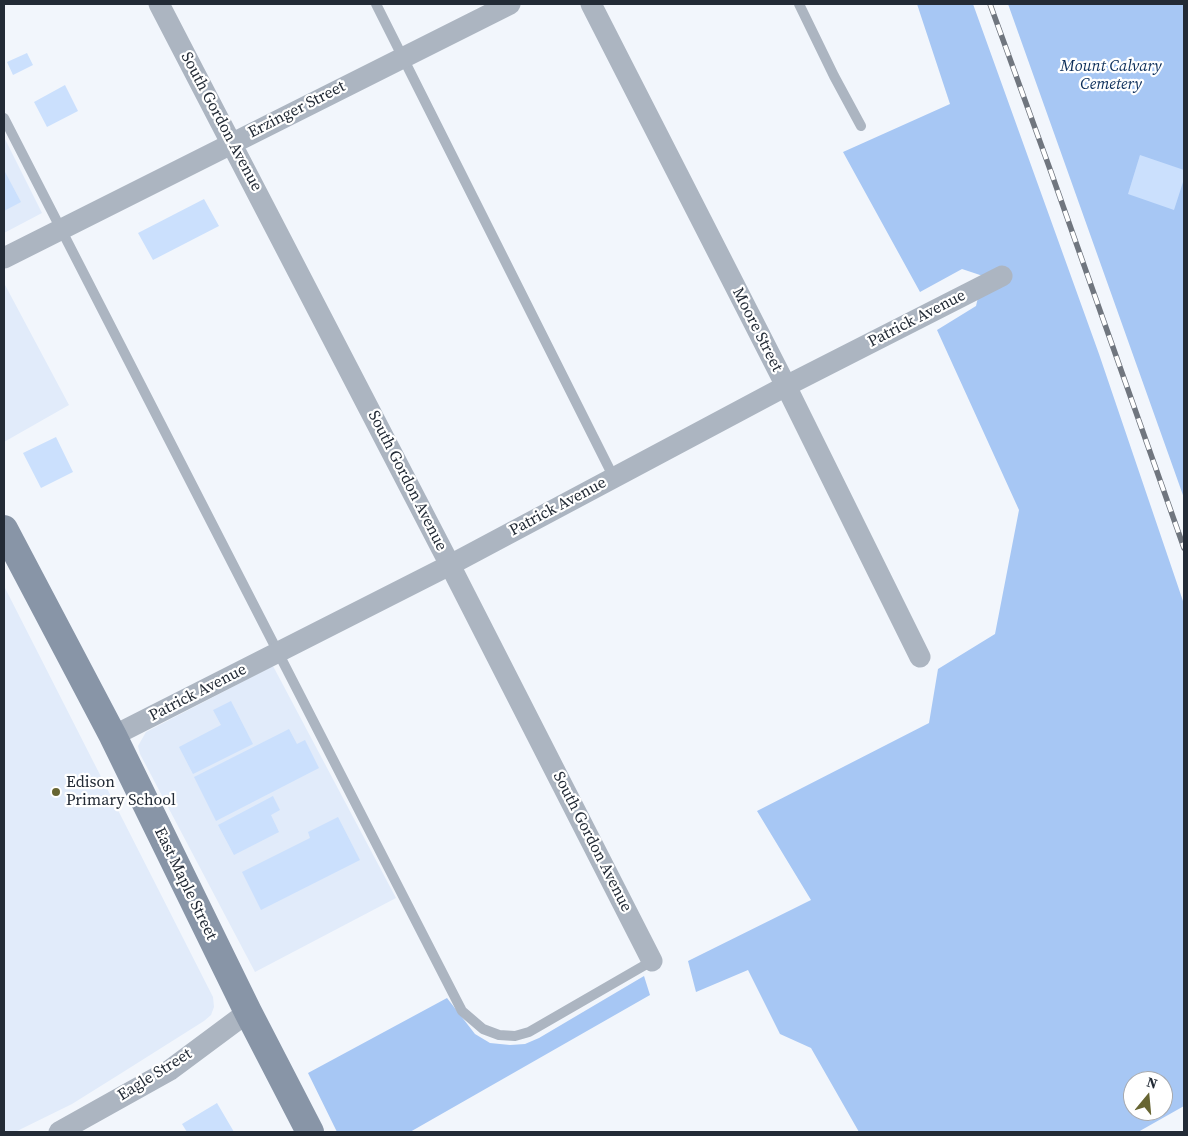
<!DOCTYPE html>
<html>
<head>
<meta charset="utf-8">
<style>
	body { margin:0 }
	#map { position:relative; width:1188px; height:1136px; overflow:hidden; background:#f2f6fc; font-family:"Source Serif 4",serif }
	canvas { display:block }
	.frame { position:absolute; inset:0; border:5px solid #232b36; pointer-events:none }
	.north { position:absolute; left:1123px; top:1071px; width:50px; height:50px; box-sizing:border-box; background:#fff; border:1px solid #a7aaaf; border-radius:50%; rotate:17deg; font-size:14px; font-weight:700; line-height:20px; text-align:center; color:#232b36 }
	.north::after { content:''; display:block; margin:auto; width:18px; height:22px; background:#676532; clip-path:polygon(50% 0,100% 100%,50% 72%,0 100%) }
</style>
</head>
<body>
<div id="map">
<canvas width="1188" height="1136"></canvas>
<div class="frame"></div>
<div class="north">N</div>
</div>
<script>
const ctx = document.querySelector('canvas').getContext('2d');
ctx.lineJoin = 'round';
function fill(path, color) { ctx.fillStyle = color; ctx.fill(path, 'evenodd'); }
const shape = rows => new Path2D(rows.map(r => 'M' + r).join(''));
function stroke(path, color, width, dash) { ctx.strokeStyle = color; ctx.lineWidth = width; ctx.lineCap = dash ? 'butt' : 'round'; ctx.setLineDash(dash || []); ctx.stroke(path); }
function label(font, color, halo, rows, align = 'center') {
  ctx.font = font + ' "Source Serif 4",serif'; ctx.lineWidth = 4.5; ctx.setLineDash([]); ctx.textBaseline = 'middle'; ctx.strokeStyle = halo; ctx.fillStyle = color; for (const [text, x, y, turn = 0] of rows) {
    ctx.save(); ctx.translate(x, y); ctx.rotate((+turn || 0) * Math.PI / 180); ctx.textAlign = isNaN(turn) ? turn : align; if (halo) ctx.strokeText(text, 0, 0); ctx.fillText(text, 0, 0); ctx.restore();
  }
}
const built = shape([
	[4,137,42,213,4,233],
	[4,283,69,405,4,442],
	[4,586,213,997,214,1007,211,1015,204,1021,120,1074,72,1104,15,1132,4,1132],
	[273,666,396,898,255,972,140,754,138,746,146,732]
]);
const green = shape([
	[917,4,973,4,1099,354,1184,604,1184,1106,1138,1132,859,1132,811,1048,780,1034,748,970,696,992,688,961,811,900,757,811,929,723,938,669,995,634,1019,510,937,330,976,306,983,276,962,269,920,292,843,152,950,104],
	[1133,1081,1163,1081,1163,1111,1133,1111],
	[1008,4,1184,4,1184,498],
	[644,976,650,995,410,1132,337,1132,308,1073,447,998,475,1034,490,1043,510,1045,525,1044,539,1038]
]);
const building = shape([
	[27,53,33,65,13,75,7,62],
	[65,85,78,111,47,127,34,102],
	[1140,155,1184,170,1184,179,1174,210,1128,194],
	[4,170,21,202,4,211],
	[204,199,219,226,153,260,138,233],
	[56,437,73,472,41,488,23,453],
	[231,701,253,744,193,774,179,747,221,725,213,710],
	[289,729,297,744,305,740,319,768,216,821,194,777],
	[273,796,280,810,271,815,279,832,234,855,218,825],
	[338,817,360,860,261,910,242,872,310,838,308,832],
	[217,1103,234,1132,187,1132,182,1124]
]);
const lane = shape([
	[376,4,614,478],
	[799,4,834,76,861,126],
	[4,118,462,1011,483,1029,499,1035,515,1036,529,1032,652,961]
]);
const street = shape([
	[159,4,450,565,652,961],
	[591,4,786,386,920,657],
	[4,258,510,4],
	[113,736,450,565,786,386,1002,276],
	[59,1132,170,1070,248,1012]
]);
const secondary = shape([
	[4,529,113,736,248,1012,310,1132]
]);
const rail = shape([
	[990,4,1051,172,1184,548]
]);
const markers = [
	[56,792,5,"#676532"]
];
const parkNames = [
	["Mount Calvary",1111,67],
	["Cemetery",1111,85]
];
const streetNames = [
	["Erzinger Street",297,110,-27],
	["South Gordon Avenue",221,122,62],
	["Patrick Avenue",917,319,-27],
	["Moore Street",757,330,63],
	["South Gordon Avenue",407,481,63],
	["Patrick Avenue",558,507,-28],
	["Patrick Avenue",198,693,-27],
	["South Gordon Avenue",592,842,63],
	["East Maple Street",185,884,64],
	["Eagle Street",155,1075,-32]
];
const poiNames = [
	["Edison",66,783],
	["Primary School",66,801]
];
fill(built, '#e1ebfa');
fill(green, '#a7c7f4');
fill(building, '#cbe0fd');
stroke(lane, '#acb5c1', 10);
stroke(street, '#acb5c1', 21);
stroke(secondary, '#8895a7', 28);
stroke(rail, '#70767f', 5.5);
stroke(rail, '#fff', 4, [11]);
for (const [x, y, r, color] of markers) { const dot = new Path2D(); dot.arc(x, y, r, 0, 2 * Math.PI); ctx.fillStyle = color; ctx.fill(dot); stroke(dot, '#fff', 2); }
label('italic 16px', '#0b2d59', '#fff', parkNames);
label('16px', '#232b36', '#fff', streetNames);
label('16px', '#232b36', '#fff', poiNames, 'left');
</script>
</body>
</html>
